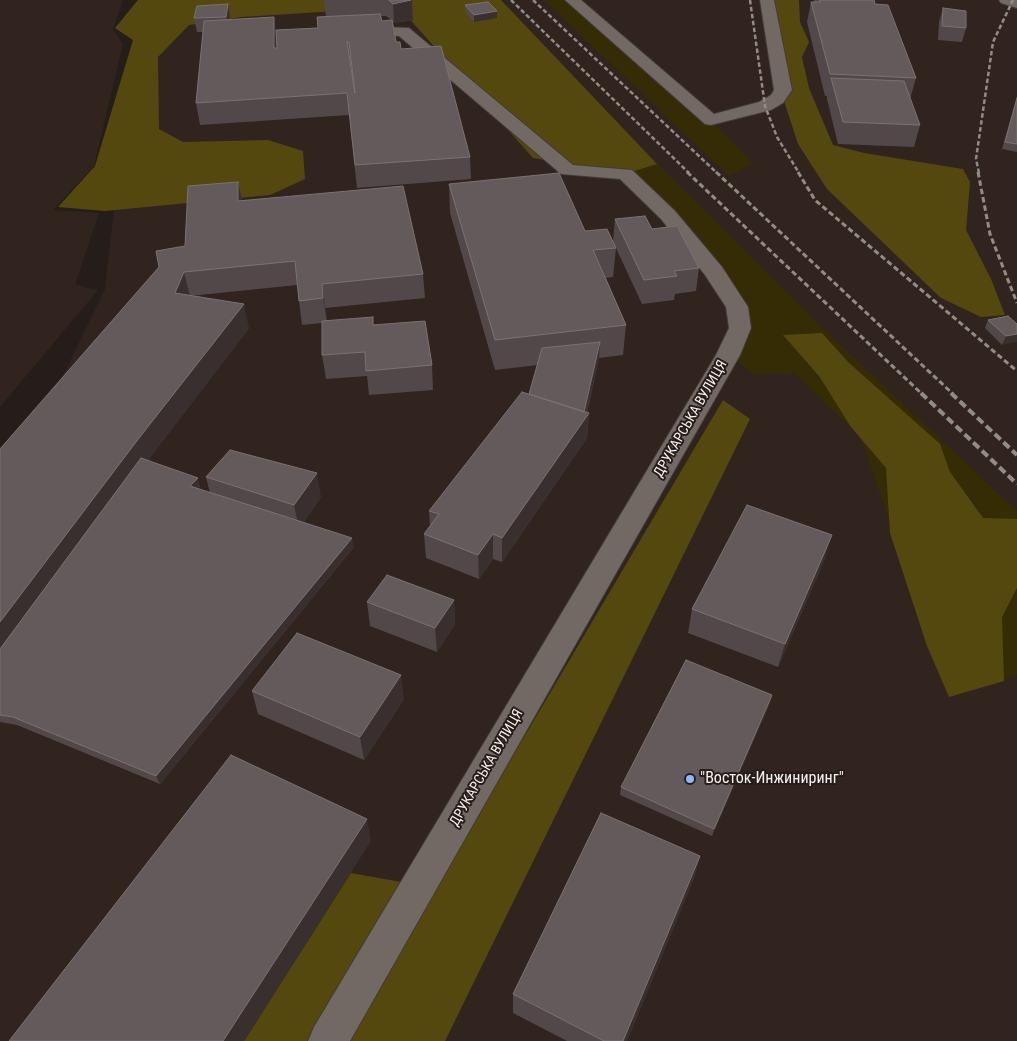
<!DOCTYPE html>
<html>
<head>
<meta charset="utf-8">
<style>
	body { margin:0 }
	canvas { display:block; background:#251d1a }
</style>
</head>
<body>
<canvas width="1017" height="1041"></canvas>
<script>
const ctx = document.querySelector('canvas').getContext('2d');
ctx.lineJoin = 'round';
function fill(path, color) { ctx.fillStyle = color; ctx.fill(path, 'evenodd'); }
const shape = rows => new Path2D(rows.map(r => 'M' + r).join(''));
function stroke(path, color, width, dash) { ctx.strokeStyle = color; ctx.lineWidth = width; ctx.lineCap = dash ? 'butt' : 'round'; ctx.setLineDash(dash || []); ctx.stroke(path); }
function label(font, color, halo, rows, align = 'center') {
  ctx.font = font + ' "Roboto Condensed",sans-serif'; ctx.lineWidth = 4; ctx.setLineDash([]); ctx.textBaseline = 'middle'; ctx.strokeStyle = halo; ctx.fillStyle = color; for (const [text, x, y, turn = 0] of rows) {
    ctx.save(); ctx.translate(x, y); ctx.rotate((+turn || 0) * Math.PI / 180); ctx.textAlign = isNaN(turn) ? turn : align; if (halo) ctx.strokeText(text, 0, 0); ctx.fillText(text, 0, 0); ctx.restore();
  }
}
const built = shape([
	[0,0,123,0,113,29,123,44,94,166,53,210,99,213,75,285,98,290,0,407],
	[225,0,1017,0,1017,1041,0,1041,0,469,45,413,105,289,133,39]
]);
const green = shape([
	[544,0,573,0,711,120,753,164,729,176],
	[657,164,838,343,1017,511,1017,675,949,697,861,438,795,373,755,374,728,355,737,307,625,174]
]);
const forest = shape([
	[138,0,501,0,657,164,625,174,533,158,399,7,242,17,189,25,158,57,159,129,183,142,268,140,303,151,305,179,270,195,105,211,58,207,95,166,133,40,115,28],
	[767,0,799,0,800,22,809,42,802,57,809,88,833,145,864,153,963,169,970,182,966,230,991,279,1005,315,981,317,941,298,827,189,798,144,785,104],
	[822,333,848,362,940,444,950,472,983,518,1017,519,1017,588,1002,617,1004,681,949,697,927,646,890,533,886,468,851,427,819,376,783,335],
	[723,400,750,419,445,1041,244,1041,351,873,435,888]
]);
const minor = shape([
	[565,0,581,0,714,114,759,102,771,95,774,90,760,0,774,0,792,90,783,103,771,110,711,125,705,124,565,0],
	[999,0,1017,0,1017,8,1001,3,999,0],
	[356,26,409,28,573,165,632,170,675,211,722,267,748,307,751,328,740,355,350,1041,308,1041,314,1027,716,355,729,328,726,307,705,275,661,219,620,179,561,174,399,36,350,34,348,31,356,26]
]);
const railFar2 = shape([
	[511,0,689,173],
	[533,0,717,173],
	[750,0,765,106,777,137,799,173],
	[979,173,976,159,993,42,1013,0]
]);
const railFar1 = shape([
	[687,172,922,394],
	[716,172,953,394],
	[798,172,815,200,1017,371],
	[978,172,990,234,1017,303]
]);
const rail = shape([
	[921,393,1017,484],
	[951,393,1017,455]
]);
const wall = shape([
	[324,0,412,0,413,20,394,23,393,22,396,42,470,157,471,179,357,188,349,115,200,125,196,103,203,32,197,32,194,18,197,6,230,18,230,19,276,32,318,28,326,17],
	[381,16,386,16,391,20,382,21],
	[350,63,351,63,355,93],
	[814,0,874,0,875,4,916,78,910,99,920,125,914,147,838,144,827,99,827,96,825,96,807,22,811,2,814,2],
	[465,5,497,18,474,22,465,12],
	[943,8,966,28,962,42,938,40,939,22],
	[1017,96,1017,152,1002,149],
	[238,182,242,201,423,274,425,298,325,308,327,321,373,325,432,365,433,390,369,395,367,376,326,379,322,355,322,323,302,325,297,285,190,296,249,328,148,460,200,486,198,489,210,493,206,477,321,497,303,523,354,547,160,784,17,725,0,722,0,449,159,267,185,246],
	[449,184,613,241,615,219,652,229,699,268,696,291,675,294,674,300,642,304,616,248,613,277,606,278,626,325,623,355,599,358,587,413,589,413,587,438,502,562,493,559,479,579,426,558,424,534,430,526,429,511,529,394,538,365,495,370,450,213],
	[988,320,1017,324,1002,345,985,328],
	[825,559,778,667,688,633,692,609],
	[454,600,455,624,437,652,370,626,367,602],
	[252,691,404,699,364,760,258,714],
	[772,695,770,703,712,836,620,795,621,787],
	[700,856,694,878,627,1041,567,1041,513,1013,513,994]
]);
const shadedWall = shape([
	[412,0,413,20,394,23,393,4],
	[228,4,230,18,229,31,226,17],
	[497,11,497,18,474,22,474,15],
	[274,17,277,37,277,68,274,48],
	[238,182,243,204,238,201],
	[184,272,190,296,175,293],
	[322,284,325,308,327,322,323,298],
	[244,304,249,328,144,466,0,663,0,622,136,442],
	[1017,334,1017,342,1002,345,1006,336],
	[600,342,599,358,585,419,589,413,587,438,502,562,502,538],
	[317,473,321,497,299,529,294,505],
	[198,478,200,486,192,495,190,486],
	[493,534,493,559,479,579,478,555],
	[832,535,825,559,778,667,785,644],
	[352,538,354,547,160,784,156,776],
	[454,600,455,624,437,652,435,628],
	[401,675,404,699,364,760,360,737],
	[772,695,770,703,712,836,714,829],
	[367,819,371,841,244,1041,223,1041],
	[700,856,694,878,627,1041,623,1041]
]);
const building = shape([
	[389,0,411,0,393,4,389,0],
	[820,0,874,0,875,4,888,5,916,78,830,74,811,2,820,2,820,0],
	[488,2,497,11,474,15,465,5,488,2],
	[228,4,226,17,194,18,197,6,228,4],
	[943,8,966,11,966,28,942,26,943,8],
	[380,14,382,21,392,20,396,42,400,42,401,49,441,46,470,157,355,165,347,93,196,103,204,21,274,17,274,48,277,48,276,30,318,28,317,17,380,14],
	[347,42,349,42,355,93,347,42],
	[831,78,904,81,920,125,843,122,831,78],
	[1017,98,1017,144,1005,142,1017,98],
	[559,173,585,231,607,229,616,248,593,250,626,325,495,340,449,184,559,173],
	[238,182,238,201,403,186,423,274,322,284,323,298,299,301,295,261,184,272,175,293,244,304,136,442,0,622,0,449,159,267,156,251,185,246,188,186,238,182],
	[645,216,652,229,677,226,699,268,674,271,677,276,644,280,615,219,645,216],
	[1008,316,1017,324,1017,334,1006,336,988,320,1008,316],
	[373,317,373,325,425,321,432,365,366,371,365,352,322,355,322,321,373,317],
	[600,342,584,412,529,394,542,348,600,342],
	[522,392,589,413,502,538,493,534,478,555,424,534,439,514,429,511,522,392],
	[230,450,317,473,294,505,206,477,230,450],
	[141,458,198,478,190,486,352,538,156,776,13,717,0,715,0,649,141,458],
	[747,505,832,535,785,644,692,609,747,505],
	[387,575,454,600,435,628,367,602,387,575],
	[297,633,401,675,360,737,252,691,297,633],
	[686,660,772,695,714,829,621,787,686,660],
	[231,755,367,819,223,1041,9,1041,231,755],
	[601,813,700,856,623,1041,604,1041,513,994,601,813]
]);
const markers = [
	[690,779,5,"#92b7fd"]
];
const streetNames = [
	["ДРУКАРСЬКА ВУЛИЦЯ",691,419,-60],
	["ДРУКАРСЬКА ВУЛИЦЯ",487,768,-60]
];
const nearPoinames = [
	["\"Восток-Инжиниринг\"",700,779]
];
fill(built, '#31231e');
fill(green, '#352c05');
fill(forest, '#55480e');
stroke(minor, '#413b39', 2);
fill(minor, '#726864');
stroke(railFar2, '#928c89', 2.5, [4.5, 2.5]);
stroke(railFar1, '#928c89', 3, [5.5, 3]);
stroke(rail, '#928c89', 4, [8, 4]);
fill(wall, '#524849');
fill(shadedWall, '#382f2e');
fill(building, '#635a5b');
stroke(building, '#7b7272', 1);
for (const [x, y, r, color] of markers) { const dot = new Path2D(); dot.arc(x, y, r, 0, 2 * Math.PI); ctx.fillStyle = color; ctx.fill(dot); stroke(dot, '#251d1a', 2); }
label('14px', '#f8f2f0', '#251d1a', streetNames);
label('16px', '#f8f2f0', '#251d1a', nearPoinames, 'left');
</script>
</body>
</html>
